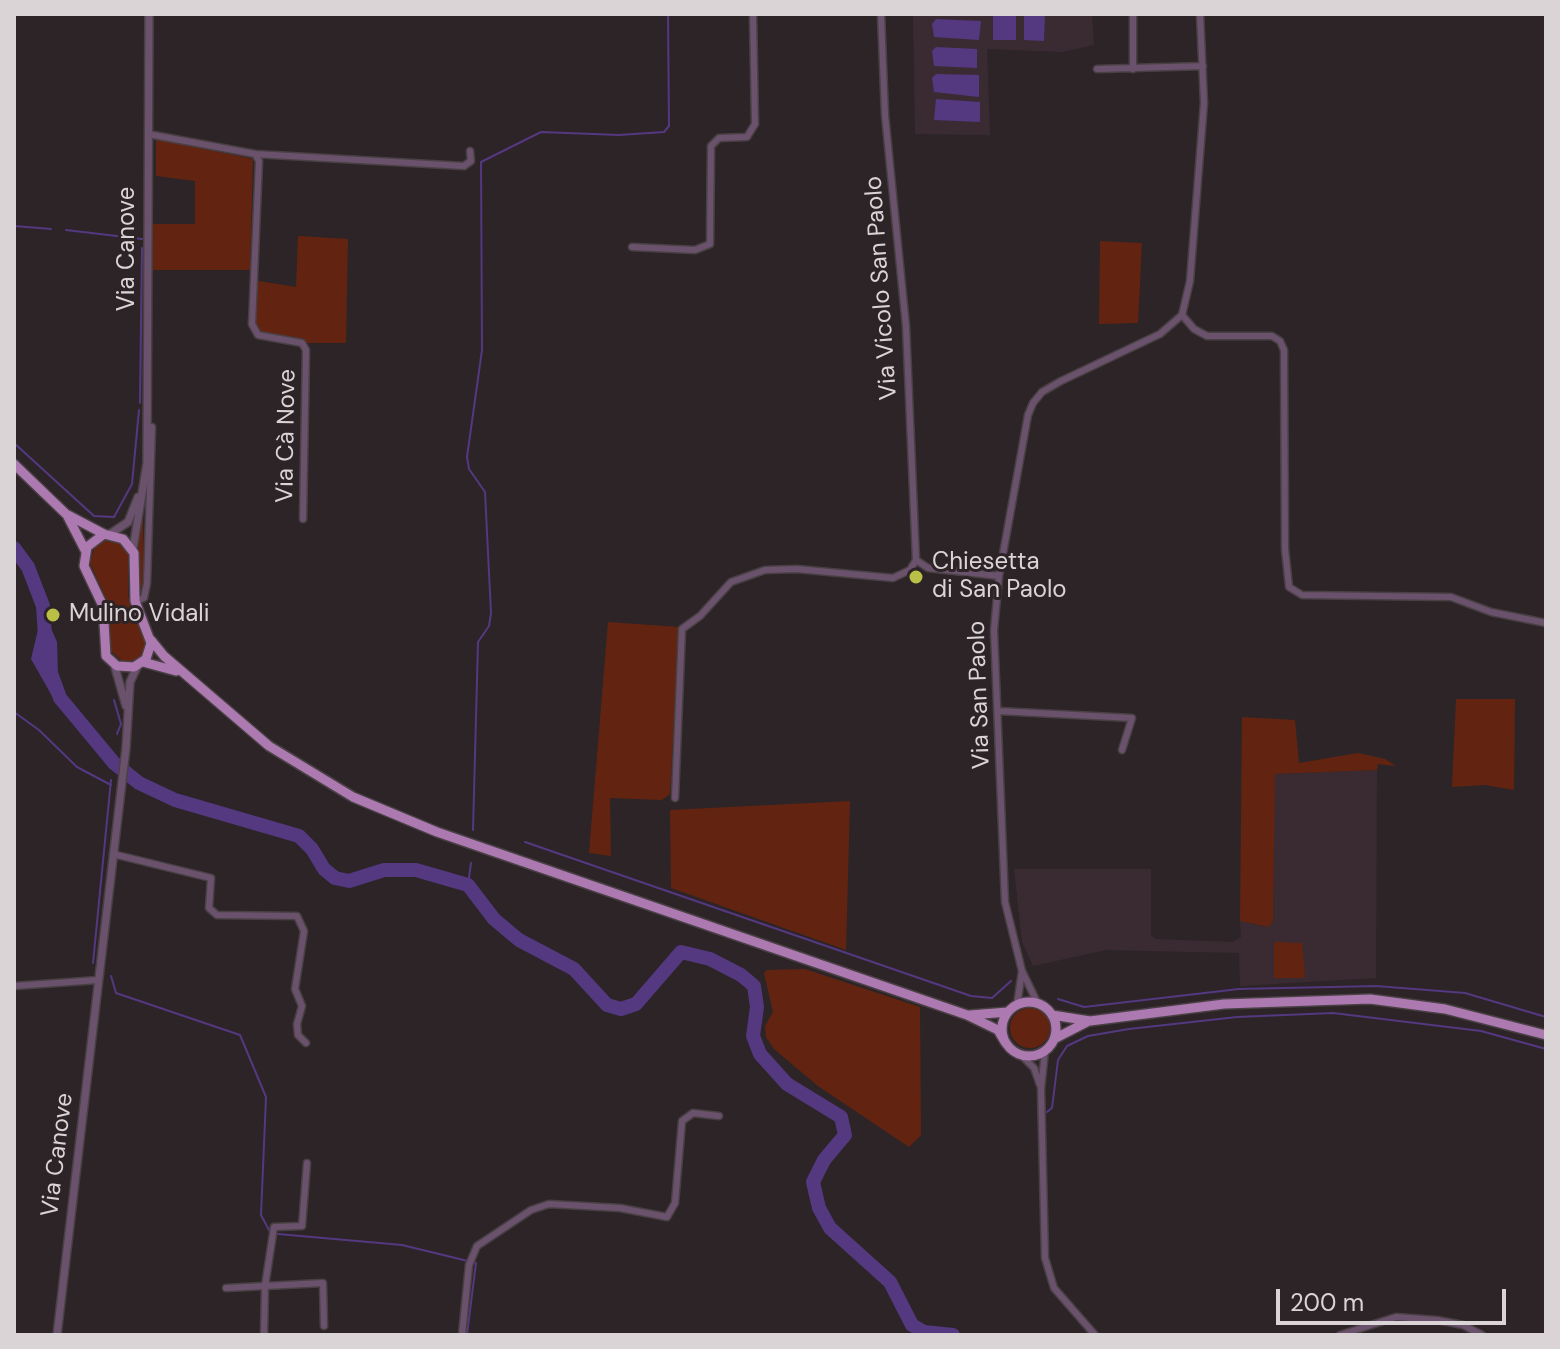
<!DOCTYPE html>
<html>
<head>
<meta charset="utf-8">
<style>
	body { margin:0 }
	#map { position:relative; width:1560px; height:1349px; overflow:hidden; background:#2d2428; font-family:"DM Sans",sans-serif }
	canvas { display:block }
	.frame { position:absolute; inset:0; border:16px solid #dbd4d7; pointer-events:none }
	.scale { position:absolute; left:1276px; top:1289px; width:230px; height:36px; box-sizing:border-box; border:4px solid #dbd4d7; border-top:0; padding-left:10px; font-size:24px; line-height:28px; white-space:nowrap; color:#dbd4d7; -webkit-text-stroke:6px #2d2428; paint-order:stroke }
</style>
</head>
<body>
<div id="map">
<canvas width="1560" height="1349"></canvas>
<div class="frame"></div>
<div class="scale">200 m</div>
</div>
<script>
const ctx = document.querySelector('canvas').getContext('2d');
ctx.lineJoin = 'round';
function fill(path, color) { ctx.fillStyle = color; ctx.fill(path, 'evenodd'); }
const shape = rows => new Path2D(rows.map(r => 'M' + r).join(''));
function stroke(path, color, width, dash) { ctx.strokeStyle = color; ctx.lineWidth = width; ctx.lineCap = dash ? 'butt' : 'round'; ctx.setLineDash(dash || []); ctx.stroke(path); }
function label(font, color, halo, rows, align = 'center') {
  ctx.font = font + ' "DM Sans",sans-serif'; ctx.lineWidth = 6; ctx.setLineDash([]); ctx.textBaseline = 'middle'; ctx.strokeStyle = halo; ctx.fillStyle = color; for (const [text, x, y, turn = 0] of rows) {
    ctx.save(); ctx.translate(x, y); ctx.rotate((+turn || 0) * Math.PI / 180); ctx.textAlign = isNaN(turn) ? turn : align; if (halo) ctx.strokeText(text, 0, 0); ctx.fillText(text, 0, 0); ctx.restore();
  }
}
const built = shape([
	[913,14,1092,14,1094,45,1062,52,987,49,990,135,915,134],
	[1377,770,1376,978,1240,986,1239,953,1106,950,1033,966,1022,942,1014,869,1151,869,1151,936,1156,939,1232,942,1241,937,1240,921,1267,927,1273,922,1274,774]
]);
const green = shape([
	[156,139,253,159,250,270,153,270,153,224,195,224,195,181,156,176],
	[298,236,348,239,346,343,302,343,254,331,253,280,296,287],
	[1100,241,1142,243,1138,323,1099,324],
	[149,481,143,515,144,586,140,588,138,540],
	[104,541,117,542,128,553,128,596,146,645,142,656,135,661,123,662,111,651,108,603,90,563,95,546],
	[608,622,679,627,670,794,662,800,610,798,611,856,589,853],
	[1456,699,1515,699,1514,790,1485,785,1452,787],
	[1242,717,1295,720,1299,763,1358,753,1385,759,1396,766,1378,764,1377,770,1275,774,1273,922,1268,927,1240,921],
	[850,801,846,950,671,888,670,810],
	[1274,942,1302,943,1305,978,1274,978],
	[805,969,920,1007,921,1135,909,1147,818,1086,774,1049,766,1037,765,1026,773,1012,764,973,767,970],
	'1010 1028a20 20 0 1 1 40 0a20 20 0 1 1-40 0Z'
]);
const water = shape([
	[993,14,1016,14,1016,40,993,40],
	[1024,14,1045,14,1044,41,1024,40],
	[936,19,981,21,979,40,934,37,932,24],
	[936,47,977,49,977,68,934,66,932,51],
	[936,74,979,75,979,97,934,92,932,78],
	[936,99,980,102,980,122,934,120],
	[41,617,46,617,57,642,58,675,63,689,52,696,31,659]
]);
const stream = shape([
	[14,226,51,229],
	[66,230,142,239],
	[140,403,142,248],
	[14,443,94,516,114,517,132,484,139,410],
	[114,700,121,724,117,734],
	[14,712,39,730,77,767,111,785],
	[473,830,478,642,489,626,491,613,485,492,469,469,467,457,482,350,481,162,541,132,619,135,664,132,669,126,668,14],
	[525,842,971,996,992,998,1011,981],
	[468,885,471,863],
	[93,963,111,780],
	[111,976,116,993,240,1035,266,1097,261,1215,270,1232],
	[1058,999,1084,1007,1239,989,1376,986,1465,993,1546,1017],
	[1047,1112,1052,1108,1058,1060,1067,1046,1088,1036,1129,1029,1237,1017,1333,1013,1481,1031,1546,1049],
	[278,1234,402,1245,476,1263,467,1335]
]);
const river = shape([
	[14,548,28,567,43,606,45,636],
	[52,676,60,698,114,763,139,783,175,800,299,836,312,849,324,869,335,878,349,881,384,870,416,870,468,885,494,919,519,940,574,969,607,1005,621,1009,636,1004,681,952,710,959,741,975,754,986,757,1007,753,1036,760,1054,787,1084,841,1117,845,1135,824,1160,813,1182,819,1208,830,1228,890,1282,912,1325,924,1332,953,1335]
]);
const minor = shape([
	[1097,69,1203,66],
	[1133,69,1133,14],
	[148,134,255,154,464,166,471,161,470,151],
	[255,154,259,161,252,324,258,335,302,343,306,350,303,519],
	[632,247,695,250,710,244,711,146,719,138,747,137,755,124,753,14],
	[1182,315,1194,329,1207,336,1272,336,1280,341,1284,350,1285,549,1289,587,1302,595,1451,597,1491,612,1546,623],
	[916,560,928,568,999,576],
	[135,601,144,598,147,583,152,427],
	[998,711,1132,718,1122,750],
	[675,798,682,629,700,616,731,582,765,570,797,569,893,578,910,570,916,560,906,326,885,115,881,14],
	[113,854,211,878,209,908,217,915,297,916,304,931,295,989,302,1006,297,1024,298,1035,306,1043],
	[14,986,98,980],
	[1038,1004,1022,971,1005,902,994,630,999,576,1028,415,1033,403,1042,392,1061,381,1160,334,1182,315,1190,281,1204,103,1200,14],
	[1017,1005,1022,971],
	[1045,1051,1041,1089,1045,1258,1054,1288,1095,1335],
	[1021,1055,1034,1068,1040,1085],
	[226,1288,323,1283,324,1326],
	[264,1335,265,1286,274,1227,302,1226,307,1163],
	[462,1335,469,1265,477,1246,531,1210,549,1204,620,1208,667,1217,675,1203,682,1121,693,1113,719,1116],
	[1340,1335,1396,1317,1437,1320,1463,1325,1482,1335]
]);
const tertiary = shape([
	[110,534,128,522,138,497],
	[133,549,147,463,149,14],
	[114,664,126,706],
	[57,1335,126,748,130,682,138,665]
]);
const primary = shape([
	[14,464,66,514,104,534],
	[68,517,85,550],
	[104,534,123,539,134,553,135,601,151,643,146,659,134,667,117,666,106,656,103,606,84,566,87,547,104,534],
	[151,640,164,656,269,746,353,797,437,832,967,1015,998,1030,1005,1042],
	[143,662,176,671],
	'1002 1029a27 27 0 1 1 54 0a27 27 0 1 1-54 0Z',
	[970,1015,1008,1012],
	[1052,1015,1090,1021,1224,1004,1370,999,1445,1009,1546,1035],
	[1054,1039,1087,1022]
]);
const markers = [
	[916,577,8,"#bac045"],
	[53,615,8,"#bac045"]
];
const streetNames = [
	["Via Canove",128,249,-90],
	["Via Vicolo San Paolo",882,288,-94],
	["Via Cà Nove",287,436,-89],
	["Via San Paolo",980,695,-92],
	["Via Canove",58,1155,-83]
];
const poiNames = [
	["Chiesetta",932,563],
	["di San Paolo",932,591],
	["Mulino Vidali",69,615]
];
fill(built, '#3a2b32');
fill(green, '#622410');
fill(water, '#543880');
stroke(stream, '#543880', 2);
stroke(river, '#543880', 14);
stroke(minor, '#494044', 9);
stroke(tertiary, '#494044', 10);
stroke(primary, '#494044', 12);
stroke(minor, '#6a516c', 6);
stroke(tertiary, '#6a516c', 7);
stroke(primary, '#ac79b1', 9);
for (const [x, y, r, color] of markers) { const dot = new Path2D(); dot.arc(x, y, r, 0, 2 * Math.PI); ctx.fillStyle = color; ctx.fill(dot); stroke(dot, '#2d2428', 3); }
label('24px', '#dbd4d7', '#2d2428', streetNames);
label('24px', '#dbd4d7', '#2d2428', poiNames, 'left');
</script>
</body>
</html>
